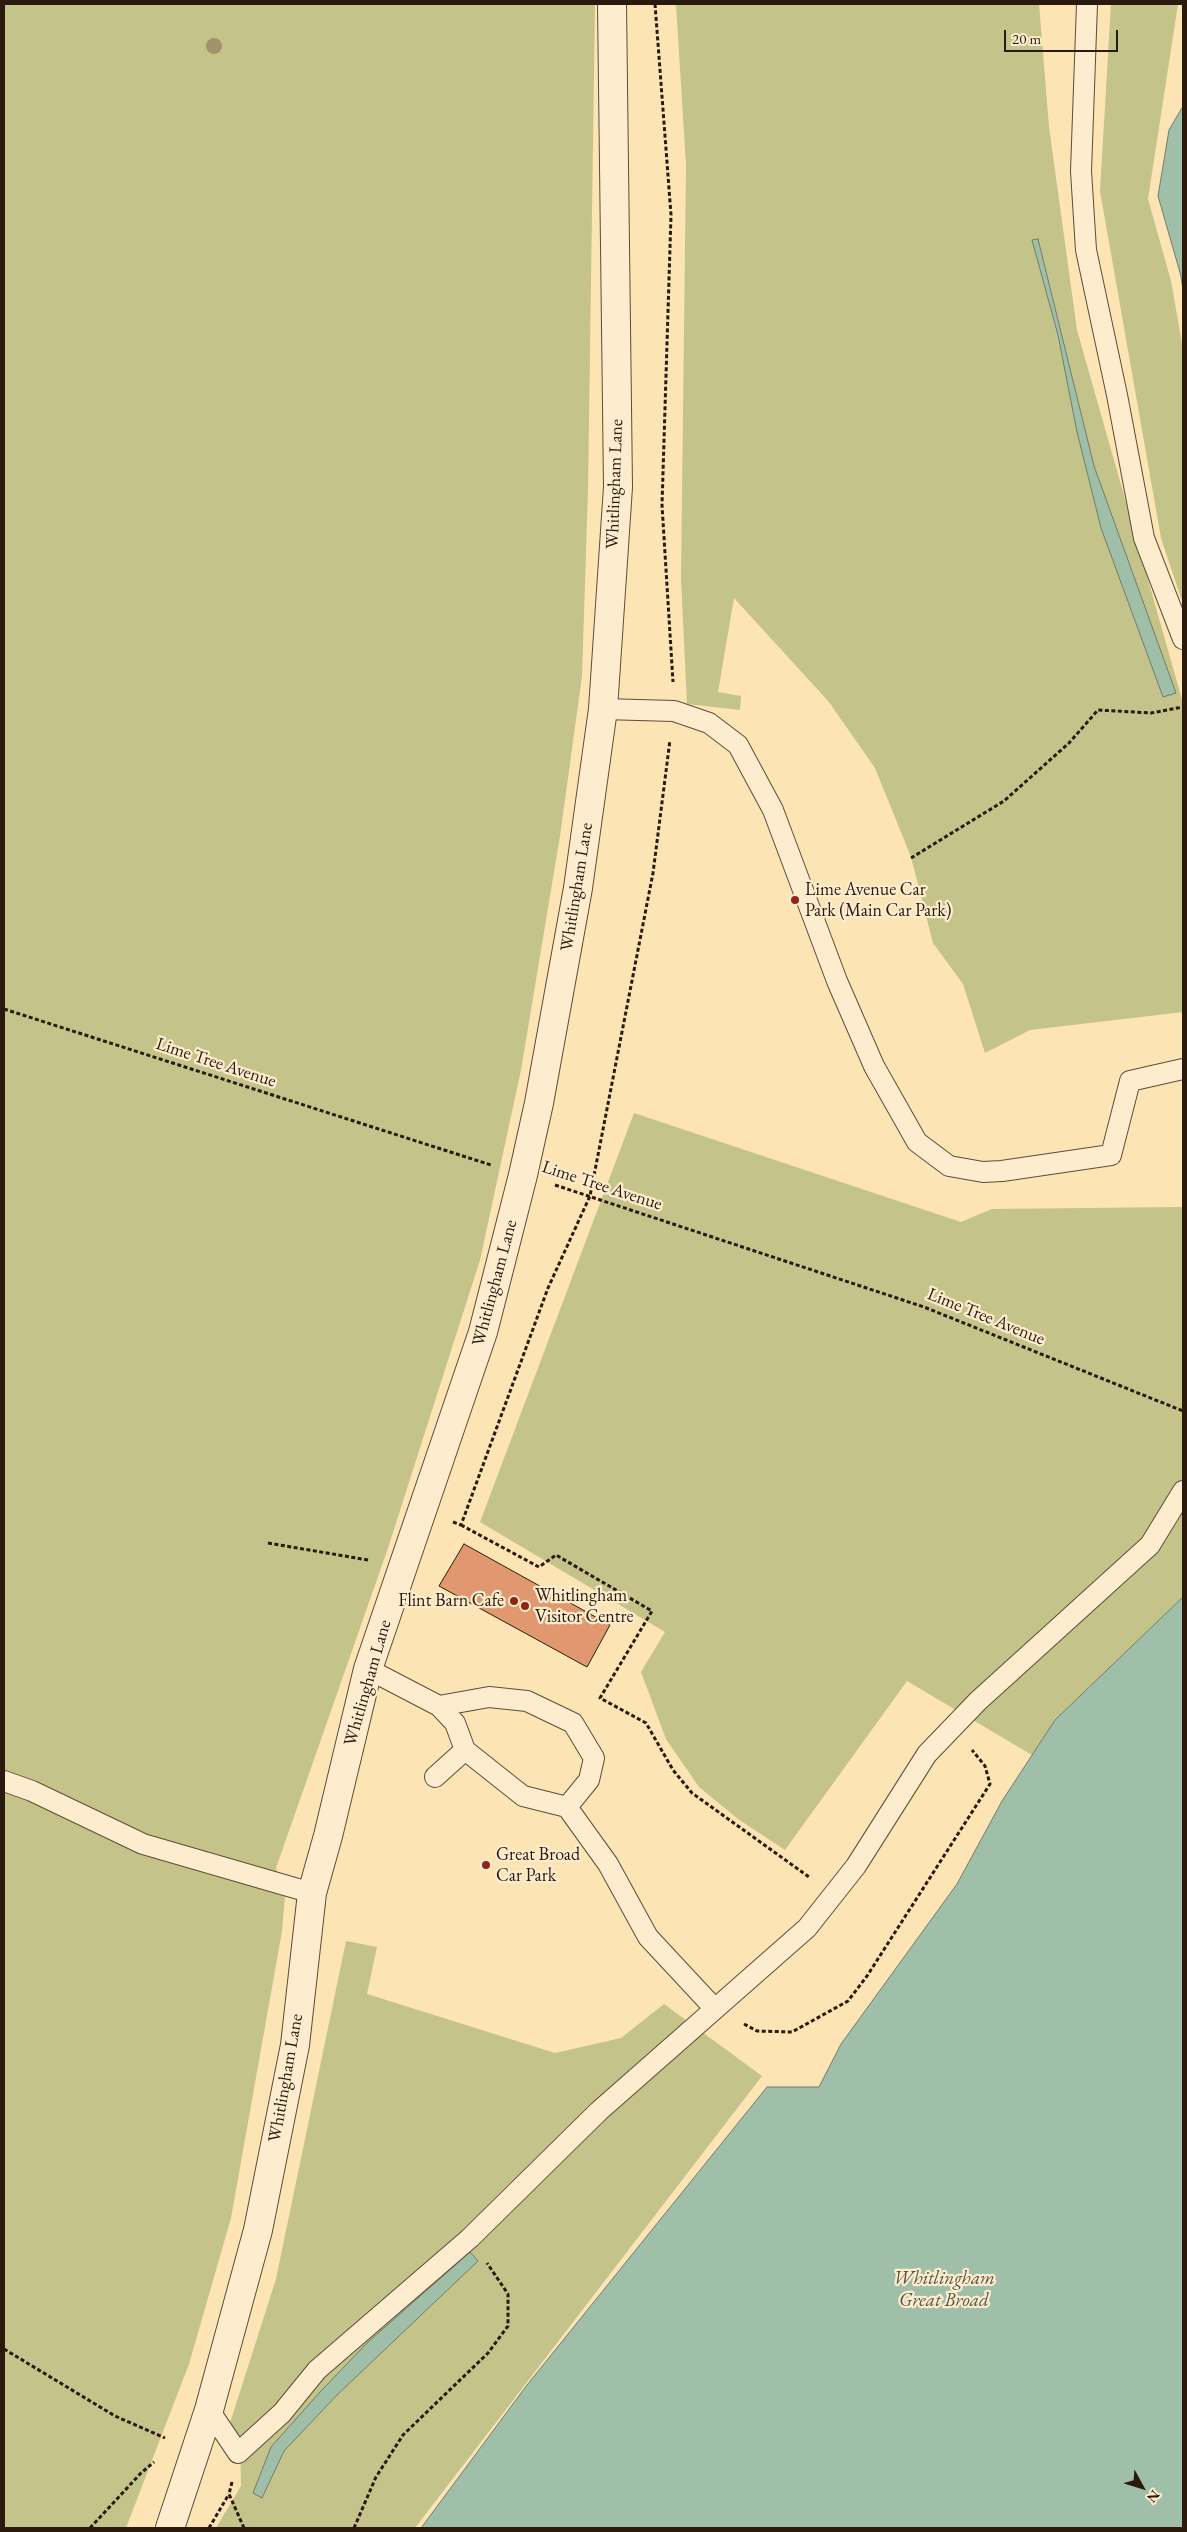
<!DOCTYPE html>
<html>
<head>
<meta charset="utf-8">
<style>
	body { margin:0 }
	#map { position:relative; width:1187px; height:2532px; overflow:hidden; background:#fce4b4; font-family:"EB Garamond",serif }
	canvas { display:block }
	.frame { position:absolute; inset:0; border:5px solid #2a1a0e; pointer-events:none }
	.north { position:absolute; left:1117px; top:2462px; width:50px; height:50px; -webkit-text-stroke:4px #fdedce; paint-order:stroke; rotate:129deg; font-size:14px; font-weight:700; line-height:20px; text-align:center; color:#2a1a0e }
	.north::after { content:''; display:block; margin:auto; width:18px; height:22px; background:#2a1a0e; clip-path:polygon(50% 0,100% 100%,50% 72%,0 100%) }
	.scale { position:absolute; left:1004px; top:30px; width:114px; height:22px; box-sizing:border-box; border:2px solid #2a1a0e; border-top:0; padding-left:6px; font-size:15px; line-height:18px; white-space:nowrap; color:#2a1a0e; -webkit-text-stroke:4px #fdedce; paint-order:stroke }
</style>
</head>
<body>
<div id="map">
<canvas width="1187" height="2532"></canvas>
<div class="frame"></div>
<div class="north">N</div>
<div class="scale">20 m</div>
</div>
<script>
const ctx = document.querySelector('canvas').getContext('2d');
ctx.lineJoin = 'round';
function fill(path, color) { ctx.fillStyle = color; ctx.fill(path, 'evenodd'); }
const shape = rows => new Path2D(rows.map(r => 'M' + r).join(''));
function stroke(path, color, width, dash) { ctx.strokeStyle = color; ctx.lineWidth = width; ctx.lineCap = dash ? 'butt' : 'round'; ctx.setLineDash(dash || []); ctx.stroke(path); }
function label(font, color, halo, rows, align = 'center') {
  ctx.font = font + ' "EB Garamond",serif'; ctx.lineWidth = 4.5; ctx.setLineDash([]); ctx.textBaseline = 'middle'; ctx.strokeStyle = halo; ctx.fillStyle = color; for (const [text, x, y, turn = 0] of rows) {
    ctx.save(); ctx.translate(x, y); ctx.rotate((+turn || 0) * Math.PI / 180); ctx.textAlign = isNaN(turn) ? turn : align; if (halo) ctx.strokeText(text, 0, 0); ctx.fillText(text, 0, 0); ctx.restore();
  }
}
const green = shape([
	[4,4,595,4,588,489,582,676,560,836,521,1070,480,1260,388,1548,276,1868,285,1896,282,1931,231,2218,189,2364,126,2528,4,2528],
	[676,4,1039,4,1049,127,1077,330,1183,703,1183,1012,1030,1030,985,1053,963,984,933,943,911,857,875,768,829,702,734,598,718,692,741,696,740,710,687,704,681,579,686,165],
	[1111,4,1178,4,1148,199,1171,281,1183,349,1183,604,1161,538,1100,191],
	[634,1113,961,1222,992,1209,1183,1207,1183,1597,1055,1720,1032,1755,907,1681,785,1850,738,1819,699,1787,666,1739,641,1672,665,1632,480,1522],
	[346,1941,377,1947,367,1994,555,2053,621,2038,664,2004,762,2076,415,2528,216,2528,241,2486,240,2437,230,2423,276,2279]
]);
const water = shape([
	[1183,106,1183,290,1181,276,1158,196,1169,130,1183,106],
	[1038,239,1094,466,1176,693,1163,697,1101,528,1077,432,1058,335,1032,240,1038,239],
	[1183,1597,1183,2528,421,2528,527,2385,767,2087,819,2087,841,2044,957,1884,1002,1801,1055,1720,1183,1597],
	[470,2252,478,2261,337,2395,284,2451,262,2498,253,2493,271,2447,320,2392,367,2343,470,2252]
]);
const building = shape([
	[464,1544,610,1625,587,1667,439,1586,464,1544]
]);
const path = shape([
	[655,4,671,215,662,505,673,682],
	[911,858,1004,801,1069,743,1098,710,1151,713,1183,707],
	[4,1009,491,1165],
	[555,1185,924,1307,1183,1411],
	[453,1522,461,1525,548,1288,590,1196,653,873,670,740],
	[461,1525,539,1567,556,1555,652,1611,600,1698,646,1723,673,1770,692,1793,809,1877],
	[268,1543,368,1560],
	[744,2024,757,2031,792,2032,848,2001,867,1976,990,1784,985,1766,972,1750],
	[4,2349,115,2416,165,2438],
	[232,2482,229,2494,244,2528],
	[90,2528,141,2473,154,2462],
	[209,2528,229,2494],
	[354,2528,376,2477,403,2435,488,2353,508,2326,508,2294,487,2263]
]);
const service = shape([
	[1087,4,1081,171,1086,250,1117,395,1144,538,1183,639],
	[603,709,674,711,709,723,738,745,773,810,837,981,874,1066,917,1142,949,1166,983,1172,1002,1171,1111,1155,1130,1081,1183,1069],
	[368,1669,439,1706,455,1723,465,1750,523,1796,567,1807,589,1780,594,1758,573,1723,527,1701,489,1697,439,1706],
	[435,1777,465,1750],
	[4,1781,32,1791,143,1844,312,1893],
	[567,1807,608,1864,648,1937,715,2009],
	[209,2410,238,2453,282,2413,317,2370,470,2238,599,2111,807,1928,856,1866,927,1754,978,1701,1150,1545,1183,1491]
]);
const minor = shape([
	[170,2528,209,2410,258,2230,295,2045,312,1893,328,1836,368,1669,483,1332,523,1175,539,1103,578,888,603,709,618,487,612,4]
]);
const trees = [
	[214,46]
];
const markers = [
	[795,900,5,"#8f2418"],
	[514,1601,5,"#8f2418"],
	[525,1606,5,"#8f2418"],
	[486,1865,5,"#8f2418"]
];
const streetNames = [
	["Whitlingham Lane",615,484,-88],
	["Whitlingham Lane",577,887,-81],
	["Lime Tree Avenue",216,1063,18],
	["Lime Tree Avenue",602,1186,18],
	["Whitlingham Lane",495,1283,-75],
	["Lime Tree Avenue",986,1317,22],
	["Whitlingham Lane",368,1683,-74],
	["Whitlingham Lane",286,2078,-80]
];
const poiNames = [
	["Lime Avenue Car",805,890],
	["Park (Main Car Park)",805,911],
	["Whitlingham",535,1596],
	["Visitor Centre",535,1617],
	["Flint Barn Cafe",504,1601,"right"],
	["Great Broad",496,1855],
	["Car Park",496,1876]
];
const waterNames = [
	["Whitlingham",944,2279],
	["Great Broad",944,2301]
];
fill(green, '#c3c38a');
fill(water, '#a0bfa8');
stroke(water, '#717d6a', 1);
fill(building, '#e2986f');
stroke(building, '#2a1a0e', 1);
stroke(service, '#5e4c38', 22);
stroke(minor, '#5e4c38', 30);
stroke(path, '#2a1a0e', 3, [4, 2.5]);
stroke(service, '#fdedce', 20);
stroke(minor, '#fdedce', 28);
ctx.fillStyle = '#a2916d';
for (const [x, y] of trees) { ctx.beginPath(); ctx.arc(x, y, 8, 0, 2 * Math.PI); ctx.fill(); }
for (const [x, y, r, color] of markers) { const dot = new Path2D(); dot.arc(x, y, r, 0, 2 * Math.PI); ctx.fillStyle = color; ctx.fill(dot); stroke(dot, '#fdedce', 2); }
label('18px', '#2a1a0e', '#fdedce', streetNames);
label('18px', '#2a1a0e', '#fdedce', poiNames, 'left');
label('italic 19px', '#535444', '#fdedce', waterNames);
</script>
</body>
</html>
